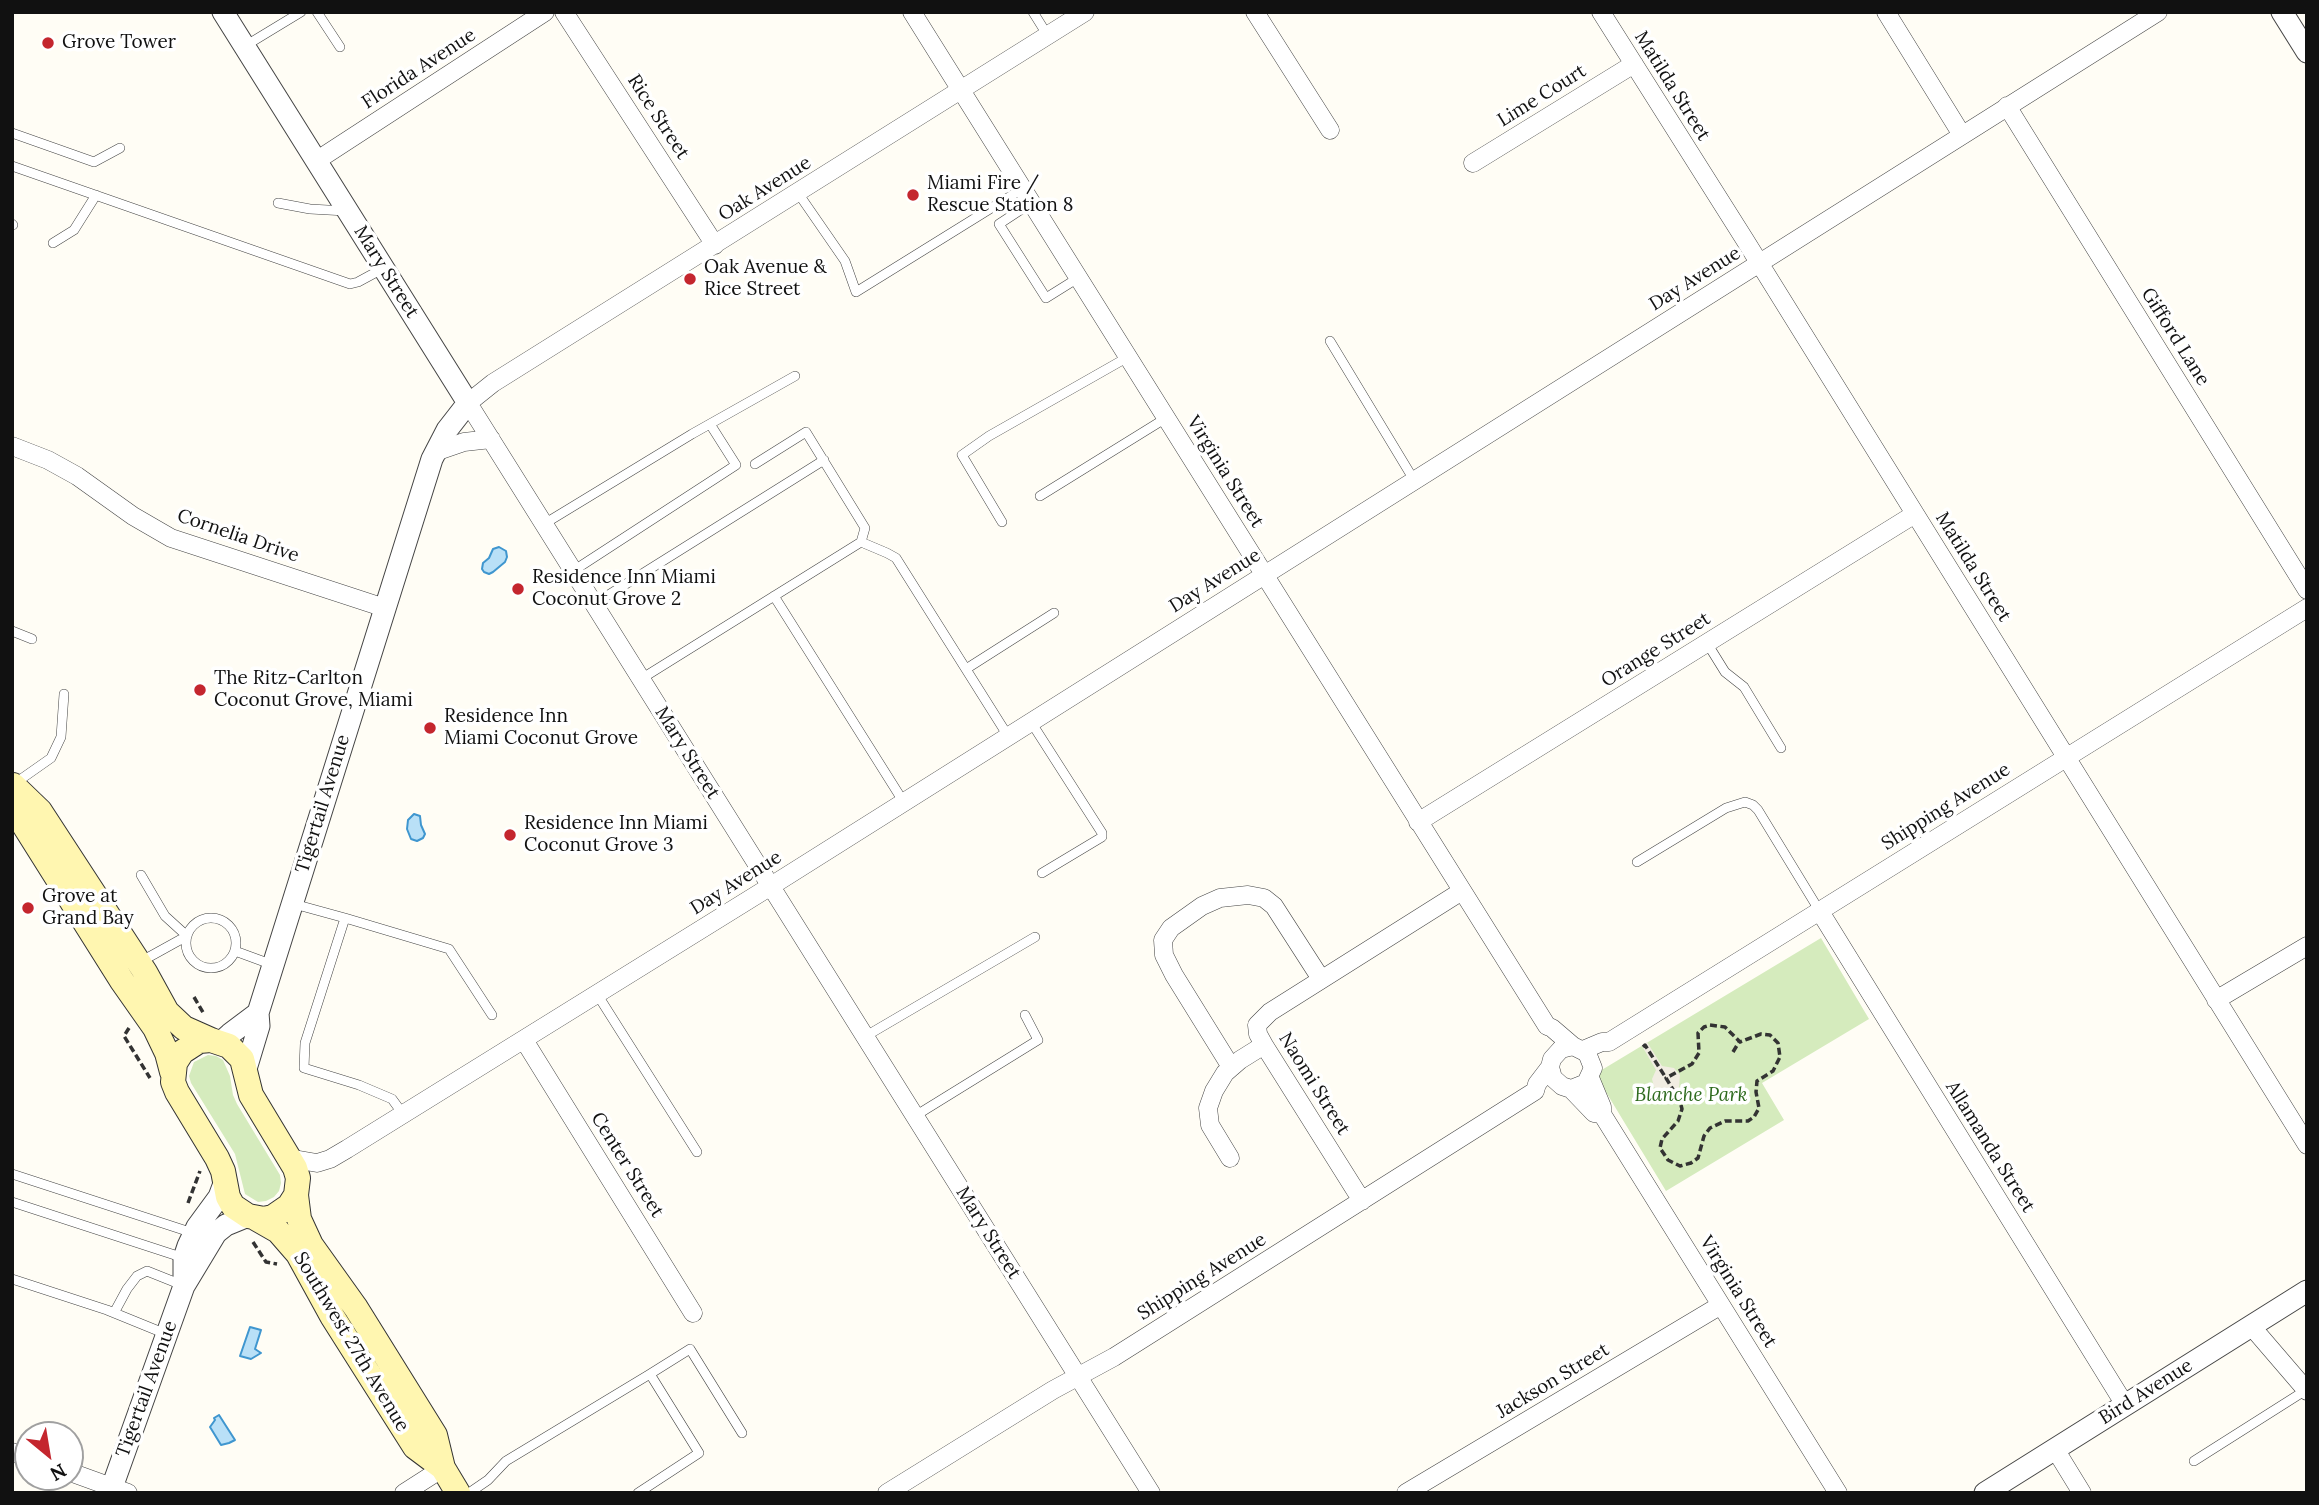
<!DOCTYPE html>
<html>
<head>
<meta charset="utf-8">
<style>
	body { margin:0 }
	#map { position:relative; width:2319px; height:1505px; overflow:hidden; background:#fffdf5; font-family:Lora,serif }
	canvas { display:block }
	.frame { position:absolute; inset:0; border:14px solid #111; pointer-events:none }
	.north { position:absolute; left:14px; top:1421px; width:70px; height:70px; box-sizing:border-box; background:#fff; border:2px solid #a0a0a0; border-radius:50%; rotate:150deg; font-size:19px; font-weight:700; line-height:28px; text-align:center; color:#111 }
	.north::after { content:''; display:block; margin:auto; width:24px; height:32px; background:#c4262e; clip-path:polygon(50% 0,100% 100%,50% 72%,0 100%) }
</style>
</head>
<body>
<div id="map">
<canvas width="2319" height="1505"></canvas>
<div class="frame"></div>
<div class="north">N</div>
</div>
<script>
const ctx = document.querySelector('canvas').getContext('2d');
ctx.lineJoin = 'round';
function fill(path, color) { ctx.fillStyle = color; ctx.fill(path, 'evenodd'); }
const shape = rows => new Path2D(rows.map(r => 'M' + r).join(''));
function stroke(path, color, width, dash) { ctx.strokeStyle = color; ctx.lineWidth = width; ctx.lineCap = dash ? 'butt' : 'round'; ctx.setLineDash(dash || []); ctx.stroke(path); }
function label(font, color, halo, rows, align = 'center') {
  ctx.font = font + ' Lora,serif'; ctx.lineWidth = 7; ctx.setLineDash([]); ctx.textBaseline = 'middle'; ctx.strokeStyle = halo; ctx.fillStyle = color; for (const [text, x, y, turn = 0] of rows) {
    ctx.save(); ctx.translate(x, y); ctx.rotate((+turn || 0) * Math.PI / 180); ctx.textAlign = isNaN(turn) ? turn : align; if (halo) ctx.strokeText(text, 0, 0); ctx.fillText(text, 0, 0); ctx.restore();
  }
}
const green = shape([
	[1821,938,1869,1019,1762,1083,1784,1120,1666,1191,1595,1074],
	[208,1055,216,1056,223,1060,230,1076,233,1095,237,1104,280,1175,281,1183,279,1191,274,1197,266,1201,258,1202,245,1194,235,1154,191,1083,189,1076,194,1062]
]);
const plaza = shape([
	[1647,1042,1662,1066,1674,1068,1680,1075,1679,1087,1672,1094,1661,1093,1654,1087,1652,1079,1656,1070,1642,1046]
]);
const water = shape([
	[499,547,506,551,507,557,505,562,493,572,489,574,484,572,482,569,483,563,489,558,493,549,499,547],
	[414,814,420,816,421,825,425,834,423,838,417,841,411,839,407,829,408,820,414,814],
	[250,1327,261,1330,255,1349,261,1353,251,1359,240,1356,250,1327],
	[219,1415,235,1440,229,1443,221,1445,210,1427,215,1420,214,1418,219,1415]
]);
const path = shape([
	[194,997,204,1014],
	[1710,1025,1725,1027,1740,1042,1761,1034,1770,1035,1778,1043,1780,1057,1773,1071,1757,1081,1756,1092,1759,1108,1754,1117,1748,1121,1725,1121,1710,1128,1704,1136,1698,1158,1691,1163,1680,1166,1668,1160,1660,1148,1662,1139,1678,1121,1682,1109,1680,1101,1666,1078,1692,1064,1699,1053,1698,1033,1704,1027,1710,1025],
	[129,1028,124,1036,150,1078],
	[1643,1047,1645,1045,1666,1078],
	[1733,1052,1739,1042],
	[188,1203,200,1171],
	[253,1242,266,1262,277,1264]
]);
const service = shape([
	[317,12,340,47],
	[1033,12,1048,36],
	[245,46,301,12],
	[12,133,94,162,120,148],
	[12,166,350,284,358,282,382,269],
	[798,193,845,261,856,292,1022,189],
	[278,203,310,209,346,211],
	[1031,203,999,224,1046,298,1078,278],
	[12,224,13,225],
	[53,243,74,230,96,195],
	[1330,341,1414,480],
	[1040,496,1166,418],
	[1002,522,962,455,989,436,1128,357],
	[544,524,692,434,795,376],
	[861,542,887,553,896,558,1008,736],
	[573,571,736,465,710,424],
	[774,596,903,801],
	[594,604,824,460],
	[12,631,32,639],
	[1707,643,1725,672,1744,687,1781,748],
	[966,669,1054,613],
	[641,679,861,542,865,528,806,432,755,464],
	[1031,722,1102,833,1102,837,1042,873],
	[14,784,51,758,61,737,64,694],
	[1637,862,1726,808,1745,802,1753,805,1758,810,1819,910],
	[294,904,345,918,305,1043,304,1068,359,1085,392,1099,403,1114],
	'186 943a25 25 0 1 1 50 0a25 25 0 1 1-50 0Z',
	[345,918,449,949,492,1015],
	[235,951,273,965],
	[140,962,187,936,165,916,141,875],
	[597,994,697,1152],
	[866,1036,1035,937],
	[915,1116,1038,1040,1025,1015],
	[12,1174,193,1233],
	[12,1202,184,1258],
	[12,1279,107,1310,166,1334],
	[114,1313,127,1289,137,1276,147,1271,182,1285],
	[650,1374,690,1349,742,1433],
	[2194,1461,2306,1390],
	[469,1493,488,1480,506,1461,650,1374,699,1453,638,1493]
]);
const minor = shape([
	[564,12,715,245],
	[912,12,1547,1026,1552,1028,1573,1046],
	[1085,12,493,383,468,403,1151,1493],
	[1255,12,1330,130],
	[1601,12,1745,240,2307,1145],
	[1886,12,1962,135],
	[2007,106,2307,590],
	[316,161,545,12],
	[1473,163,1634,64],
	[12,446,48,460,77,476,133,516,171,538,385,608],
	[435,452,464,442,491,439],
	[1418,822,1915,514],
	[1819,910,2125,1405],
	[2216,1000,2307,946],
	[524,1040,693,1313],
	[1583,1050,1602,1042,1609,1042,2307,608],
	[1231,1067,1174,975,1164,955,1163,940,1171,928,1202,906,1220,898,1248,895,1264,898,1274,906,1321,979],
	[1590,1078,1602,1107,1602,1114,1838,1493],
	[1571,1089,1586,1083,1593,1068,1587,1053,1573,1046,1561,1049,1552,1059,1550,1067,1553,1078,1562,1086,1571,1089,1594,1113,1602,1114],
	[288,1158,317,1163,330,1159,347,1149,771,886,2158,12],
	[1230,1158,1210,1125,1208,1108,1214,1091,1225,1073,1240,1060,1264,1045],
	[1362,1201,1264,1045,1258,1034,1257,1025,1270,1012,1462,891],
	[2252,1327,2307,1391],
	[2055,1449,2082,1493],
	[12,1452,28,1457],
	[70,1472,128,1493],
	[404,1493,443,1468],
	[887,1493,1053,1390,1114,1357,1535,1091,1537,1084,1550,1067],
	[1406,1493,1721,1305]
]);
const tertiary = shape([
	[223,12,468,403,447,430,432,459,258,1013,259,1026,246,1069],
	[2282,12,2307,52],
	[221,1042,230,1034,258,1013],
	[184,1286,184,1258,188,1246,197,1227,219,1197,225,1181],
	[110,1493,184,1286,216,1233,226,1225,248,1216],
	[1985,1493,2307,1291]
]);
const secondary = shape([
	[12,785,22,822,122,981,155,1028,167,1053,172,1072],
	[13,785,40,811,145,972,167,1012,184,1028,211,1040],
	[211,1040,229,1046,242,1059,251,1095,295,1168,298,1178,296,1195,289,1206,273,1217,264,1219,248,1216,233,1206,228,1197,223,1171,217,1158,177,1092,173,1082,175,1063,182,1052,199,1041,211,1040],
	[296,1195,299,1219,311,1245,356,1308,435,1435,443,1468,458,1493],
	[257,1219,278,1231,298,1254,332,1316,415,1447,443,1468]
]);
const markers = [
	[48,43,7,"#c4262e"],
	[913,195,7,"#c4262e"],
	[690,279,7,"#c4262e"],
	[518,589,7,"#c4262e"],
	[200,690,7,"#c4262e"],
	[430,728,7,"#c4262e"],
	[510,835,7,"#c4262e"],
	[28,908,7,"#c4262e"]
];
const poiNames = [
	["Grove Tower",62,43],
	["Miami Fire /",927,184],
	["Rescue Station 8",927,206],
	["Oak Avenue &",704,268],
	["Rice Street",704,290],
	["Residence Inn Miami",532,578],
	["Coconut Grove 2",532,600],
	["The Ritz-Carlton",214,679],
	["Coconut Grove, Miami",214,701],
	["Residence Inn",444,717],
	["Miami Coconut Grove",444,739],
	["Residence Inn Miami",524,824],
	["Coconut Grove 3",524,846],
	["Grove at",42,897],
	["Grand Bay",42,919]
];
const streetNames = [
	["Florida Avenue",419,69,-33],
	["Matilda Street",1672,86,58],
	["Lime Court",1542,96,-32],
	["Rice Street",658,117,57],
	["Oak Avenue",765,189,-32],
	["Mary Street",386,272,58],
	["Day Avenue",1695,279,-32],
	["Gifford Lane",2175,337,58],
	["Virginia Street",1225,472,58],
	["Cornelia Drive",238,536,19],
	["Matilda Street",1973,567,58],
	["Day Avenue",1215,581,-32],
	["Orange Street",1656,650,-32],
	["Mary Street",687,753,58],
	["Tigertail Avenue",323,804,-73],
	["Shipping Avenue",1946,807,-32],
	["Day Avenue",736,883,-32],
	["Naomi Street",1314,1084,58],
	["Allamanda Street",1990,1147,58],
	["Center Street",627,1165,58],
	["Mary Street",988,1233,58],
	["Shipping Avenue",1202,1277,-32],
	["Virginia Street",1738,1292,58],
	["Southwest 27th Avenue",351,1342,59],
	["Jackson Street",1553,1381,-31],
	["Tigertail Avenue",147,1389,-70],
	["Bird Avenue",2146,1392,-32]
];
const parkNames = [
	["Blanche Park",1691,1096]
];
fill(green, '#d5ebbd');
fill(plaza, '#f1ede2');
fill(water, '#b9e0f7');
stroke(water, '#3f96cf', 2);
stroke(service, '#444', 10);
stroke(minor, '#444', 19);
stroke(tertiary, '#444', 23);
stroke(secondary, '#333', 26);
stroke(path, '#333', 3.5, [7, 3.5]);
stroke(service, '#fff', 9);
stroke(minor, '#fff', 18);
stroke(tertiary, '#fff', 21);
stroke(secondary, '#fff6b0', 24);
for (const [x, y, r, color] of markers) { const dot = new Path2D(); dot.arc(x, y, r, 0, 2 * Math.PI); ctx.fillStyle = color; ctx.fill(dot); stroke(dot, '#fff', 2.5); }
label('19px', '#111', '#fff', poiNames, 'left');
label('19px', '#111', '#fff', streetNames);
label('italic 19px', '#2f6b1f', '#fff', parkNames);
</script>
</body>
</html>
